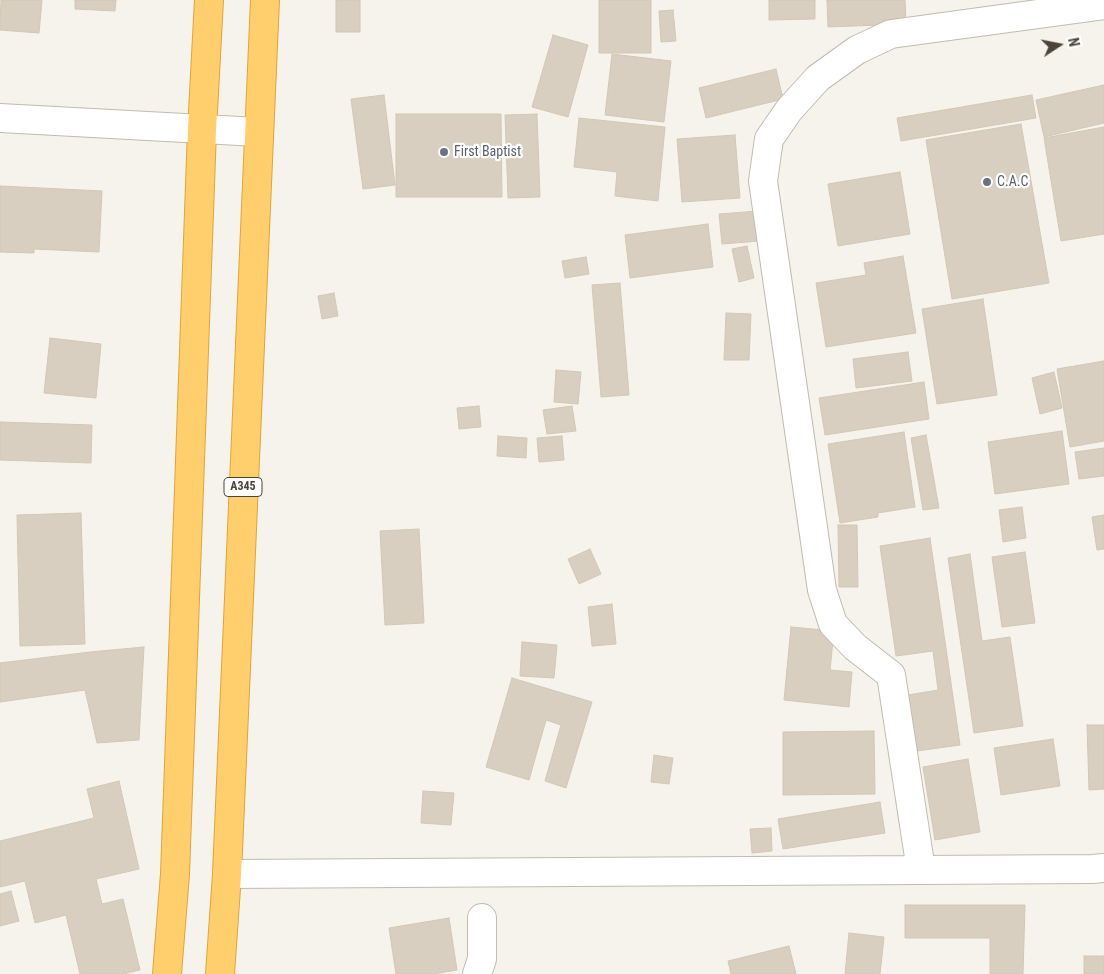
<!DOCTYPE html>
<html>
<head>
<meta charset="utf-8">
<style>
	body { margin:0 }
	#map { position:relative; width:1104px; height:974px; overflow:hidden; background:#f6f3ec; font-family:"Roboto Condensed",sans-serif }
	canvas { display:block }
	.north { position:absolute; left:1034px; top:20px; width:50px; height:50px; -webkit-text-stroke:4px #fff; paint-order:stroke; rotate:79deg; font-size:14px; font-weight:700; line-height:20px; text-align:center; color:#4b4439 }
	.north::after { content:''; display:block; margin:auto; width:18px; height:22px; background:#4b4439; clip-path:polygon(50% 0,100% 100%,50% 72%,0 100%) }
</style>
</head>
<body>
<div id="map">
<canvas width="1104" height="974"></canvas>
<div class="north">N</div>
</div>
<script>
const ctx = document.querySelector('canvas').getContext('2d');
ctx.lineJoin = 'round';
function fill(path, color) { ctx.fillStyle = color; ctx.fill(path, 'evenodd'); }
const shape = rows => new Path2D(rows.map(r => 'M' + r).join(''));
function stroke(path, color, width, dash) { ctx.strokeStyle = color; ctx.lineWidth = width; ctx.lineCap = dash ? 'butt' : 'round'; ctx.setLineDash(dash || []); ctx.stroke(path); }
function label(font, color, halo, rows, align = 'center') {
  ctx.font = font + ' "Roboto Condensed",sans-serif'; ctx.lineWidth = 4.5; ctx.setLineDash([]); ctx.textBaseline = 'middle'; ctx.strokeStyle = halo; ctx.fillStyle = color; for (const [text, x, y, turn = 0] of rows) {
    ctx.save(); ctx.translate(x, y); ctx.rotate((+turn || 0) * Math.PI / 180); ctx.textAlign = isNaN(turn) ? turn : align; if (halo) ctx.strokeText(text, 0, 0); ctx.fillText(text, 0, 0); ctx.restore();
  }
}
const building = shape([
	[1,0,42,0,39,33,0,30,1,0],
	[75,0,116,0,115,11,75,9,75,0],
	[336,0,360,0,360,32,336,32,336,0],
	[599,0,651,0,651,53,599,53,599,0],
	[769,0,815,0,815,19,769,20,769,0],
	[827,0,905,0,906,24,828,27,827,0],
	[673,10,676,41,661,42,659,11,673,10],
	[553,35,588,45,568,117,532,107,553,35],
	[612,54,671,61,664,122,605,115,612,54],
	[776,69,783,99,706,118,699,88,776,69],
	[1104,85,1104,123,1044,137,1036,100,1104,85],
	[384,95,395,185,363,189,351,99,384,95],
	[1032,95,1036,118,901,141,897,118,1032,95],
	[396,114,501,114,502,197,396,197,396,114],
	[537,114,540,197,508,198,505,115,537,114],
	[579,118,665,127,658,201,615,196,617,172,574,167,579,118],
	[1021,124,1049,283,952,299,926,140,1021,124],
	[1104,127,1104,234,1061,241,1044,138,1104,127],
	[735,135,740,198,682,202,677,139,735,135],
	[900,172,910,234,838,246,828,184,900,172],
	[0,186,102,191,99,252,34,249,34,253,0,252,0,186],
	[758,211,760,241,722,244,719,214,758,211],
	[708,224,713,267,630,278,625,235,708,224],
	[747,246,754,278,739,282,732,249,747,246],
	[903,256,916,333,826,347,816,283,866,275,864,263,903,256],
	[586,257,589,274,565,278,562,261,586,257],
	[620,283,629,395,601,397,592,285,620,283],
	[334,293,338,316,322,319,318,296,334,293],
	[983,299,997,395,937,404,922,309,983,299],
	[726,313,751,314,749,360,724,360,726,313],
	[50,338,101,344,96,398,44,393,50,338],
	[908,352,912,381,856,388,853,359,908,352],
	[1104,361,1104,441,1070,447,1057,369,1104,361],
	[556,370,581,372,578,404,554,402,556,370],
	[1054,372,1062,408,1040,414,1032,378,1054,372],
	[924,382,929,419,825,435,819,398,924,382],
	[479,406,481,427,459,429,457,408,479,406],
	[572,406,576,431,547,434,543,410,572,406],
	[0,422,92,425,91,463,0,460,0,422],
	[1062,431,1069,484,995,494,988,442,1062,431],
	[904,432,915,507,878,513,878,517,840,523,828,444,904,432],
	[926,435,939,508,923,510,911,438,926,435],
	[498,436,527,438,526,458,497,456,498,436],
	[562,436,564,460,539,462,537,438,562,436],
	[1104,448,1104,476,1079,479,1075,452,1104,448],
	[1022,507,1026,538,1003,542,999,510,1022,507],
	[81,513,85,644,20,646,17,515,81,513],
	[1104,515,1104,549,1097,550,1092,517,1104,515],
	[838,525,857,525,858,587,839,587,838,525],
	[419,529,424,623,385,625,380,531,419,529],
	[930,538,960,745,917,751,908,695,938,690,933,651,896,656,880,546,930,538],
	[590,549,601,574,579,584,568,559,590,549],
	[1025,552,1035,623,1002,627,992,557,1025,552],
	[970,554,982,641,1010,637,1023,726,974,733,948,558,970,554],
	[612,604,616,644,592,646,588,607,612,604],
	[791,627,834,631,830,670,852,672,849,707,784,700,791,627],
	[522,642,557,645,554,678,520,676,522,642],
	[144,647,139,740,97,743,85,690,0,702,0,663,90,652,144,647],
	[512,678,592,702,566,788,545,781,561,725,546,720,529,780,486,767,512,678],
	[1087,725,1104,725,1104,789,1089,790,1087,725],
	[874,731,875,794,783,795,783,732,874,731],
	[1053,739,1060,786,1001,795,994,748,1053,739],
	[654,755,673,758,669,784,651,782,654,755],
	[968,759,980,832,935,840,923,767,968,759],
	[119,781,139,869,96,879,102,904,123,899,140,970,123,974,80,974,66,915,35,923,25,881,0,887,0,841,94,818,87,789,119,781],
	[423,791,454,793,451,825,421,823,423,791],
	[880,802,885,833,783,849,778,819,880,802],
	[771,828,772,851,752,853,750,829,771,828],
	[11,891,19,921,0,926,0,894,11,891],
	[905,905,1025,905,1023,974,990,974,990,938,905,938,905,905],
	[449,918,457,970,433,974,396,974,389,928,449,918],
	[849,933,884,937,880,974,845,974,849,933],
	[789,946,796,974,731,974,728,961,789,946],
	[1084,956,1104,956,1104,974,1084,974,1084,956]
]);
const minor = shape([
	[0,118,258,132],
	[921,870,891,675,855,647,833,624,822,590,763,181,769,139,789,110,818,78,857,50,891,34,1104,5],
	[227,874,1092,869,1104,868],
	[477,974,482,959,482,918]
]);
const highway = shape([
	[167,974,175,874,202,130,209,0],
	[220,974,227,874,265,0]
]);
const markers = [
	[444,152,5,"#6b7280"],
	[987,182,5,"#6b7280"]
];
const shields = [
	[243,487,38]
];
const shieldNames = [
	["A345",243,487]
];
const worshipNames = [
	["First Baptist",454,152],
	["C.A.C",997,182]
];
fill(building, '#d8cfc1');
stroke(building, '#d3c7b4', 1);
stroke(minor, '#c2bbae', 30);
stroke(highway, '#e0a43c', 30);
stroke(minor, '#fff', 28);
stroke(highway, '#ffcf6e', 28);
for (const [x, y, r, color] of markers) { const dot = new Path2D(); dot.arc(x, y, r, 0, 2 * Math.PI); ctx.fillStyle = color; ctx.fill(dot); stroke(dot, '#fff', 2); }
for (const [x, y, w] of shields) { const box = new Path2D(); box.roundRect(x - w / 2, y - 9.5, w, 19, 4); ctx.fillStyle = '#fff'; ctx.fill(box); stroke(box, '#4b4439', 1); }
label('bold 12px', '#4b4439', null, shieldNames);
label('14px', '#5b616d', '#fff', worshipNames, 'left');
</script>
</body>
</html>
